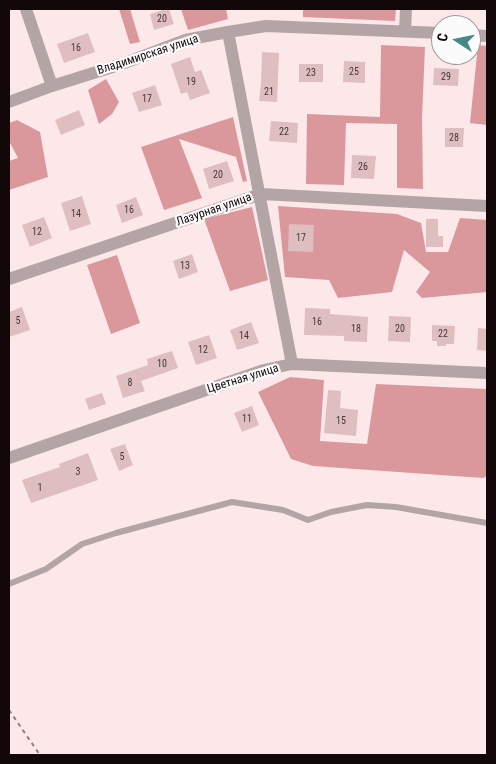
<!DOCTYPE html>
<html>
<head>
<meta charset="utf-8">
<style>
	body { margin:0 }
	#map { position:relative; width:496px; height:764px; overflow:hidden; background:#fde8e9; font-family:"Roboto Condensed",sans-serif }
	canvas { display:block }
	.frame { position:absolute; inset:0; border:10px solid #120809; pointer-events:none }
	.north { position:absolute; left:431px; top:15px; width:50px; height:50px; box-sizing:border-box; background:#fbfbfb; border:1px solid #9e9a9a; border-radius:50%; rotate:281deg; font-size:14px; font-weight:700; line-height:20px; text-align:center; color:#120809 }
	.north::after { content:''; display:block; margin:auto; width:18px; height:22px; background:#448b88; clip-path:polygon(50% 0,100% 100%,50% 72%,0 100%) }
</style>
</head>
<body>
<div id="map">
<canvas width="496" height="764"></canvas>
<div class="frame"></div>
<div class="north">С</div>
</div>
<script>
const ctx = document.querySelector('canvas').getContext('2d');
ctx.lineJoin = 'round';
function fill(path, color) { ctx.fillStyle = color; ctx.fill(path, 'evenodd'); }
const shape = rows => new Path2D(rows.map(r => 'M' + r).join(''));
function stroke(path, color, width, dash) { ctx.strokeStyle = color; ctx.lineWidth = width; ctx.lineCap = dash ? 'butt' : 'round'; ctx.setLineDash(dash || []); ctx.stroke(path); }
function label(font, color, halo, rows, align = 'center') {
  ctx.font = font + ' "Roboto Condensed",sans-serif'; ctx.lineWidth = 4.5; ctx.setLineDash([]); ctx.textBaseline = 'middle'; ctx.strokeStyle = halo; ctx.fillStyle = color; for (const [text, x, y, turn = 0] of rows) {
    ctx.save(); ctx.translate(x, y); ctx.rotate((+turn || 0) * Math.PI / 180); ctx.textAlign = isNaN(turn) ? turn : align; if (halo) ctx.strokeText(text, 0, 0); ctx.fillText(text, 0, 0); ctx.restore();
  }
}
const forest = shape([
	[119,9,130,9,140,42,130,44],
	[181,9,226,9,228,19,188,30],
	[303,9,396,9,395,21,303,17],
	[381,45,425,47,422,118,423,189,397,188,397,124,346,123,344,185,306,184,307,114,380,117],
	[478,45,487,46,487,125,470,123],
	[106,79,119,102,112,114,99,124,88,90],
	[233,117,247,181,243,182,236,157,179,139,202,198,164,210,141,147],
	[17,120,40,132,48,177,9,190,9,161,18,158,9,141,9,123],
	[278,206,397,214,421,223,426,252,448,252,460,218,487,220,487,292,422,298,416,292,430,272,404,250,392,292,338,298,329,280,285,277],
	[252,207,268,280,230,291,204,219],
	[117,255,140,323,111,334,87,265],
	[290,377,324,380,320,441,367,444,376,384,487,389,487,476,483,478,313,466,291,459,258,392]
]);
const building = shape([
	[166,9,169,9,174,24,154,30,150,14],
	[88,33,95,52,64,63,57,44],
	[262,52,279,53,277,102,259,101,261,83],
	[190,57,195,72,201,70,210,93,190,100,187,92,181,94,171,64],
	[344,61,365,62,365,83,343,82],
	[299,64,323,64,323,82,299,82],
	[434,68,459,69,458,86,433,85],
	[155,85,162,105,139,112,132,93],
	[79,110,85,125,61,135,55,120],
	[271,121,298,123,297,143,269,141],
	[445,128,464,128,463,147,445,147],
	[352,155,376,156,374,179,351,178],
	[227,161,234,181,209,189,203,169],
	[82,196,91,224,70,231,61,203],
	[136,197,143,215,122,223,116,205],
	[44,217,52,238,30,247,22,225],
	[426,219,438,219,438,236,443,236,443,247,426,247],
	[289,224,314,225,313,252,288,251],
	[192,254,198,272,179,279,173,261],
	[22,307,30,330,9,337,9,312],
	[305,308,330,309,330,314,368,317,367,342,344,341,344,336,304,335],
	[389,316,411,317,410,342,388,341],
	[251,322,259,343,237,350,230,330],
	[432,325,455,326,454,344,446,344,446,346,437,346,437,341,432,341],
	[478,328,487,329,487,351,477,350],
	[209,335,217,358,196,365,188,342],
	[172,351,178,368,141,381,145,391,123,398,116,376,148,365,147,359],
	[328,390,341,391,340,408,358,410,356,436,324,433],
	[102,393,106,404,89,410,85,399],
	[252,406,259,425,242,432,234,413],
	[125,444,133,465,119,471,110,449],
	[88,453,98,480,31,503,22,480,60,467,59,464]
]);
const path = shape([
	[9,710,40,755]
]);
const service = shape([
	[9,584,46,569,82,544,116,533,232,502,283,510,308,520,331,512,367,505,396,507,487,523]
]);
const minor = shape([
	[26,9,52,86],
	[405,31,406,9],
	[228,32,292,364],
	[471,35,487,36],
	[9,102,52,86,122,64,185,40,228,32,266,26,441,33],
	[9,279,261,194,487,206],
	[9,458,264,370,292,364,487,373]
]);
const numberNames = [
	["20",162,19],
	["16",76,48],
	["25",354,72],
	["23",311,73],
	["29",446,77],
	["19",191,82],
	["21",269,92],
	["17",147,99],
	["22",284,132],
	["28",454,138],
	["26",363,167],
	["20",218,175],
	["16",129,210],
	["14",76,214],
	["12",37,232],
	["17",301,238],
	["13",185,266],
	["5",18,321],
	["16",317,322],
	["18",356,329],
	["20",400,329],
	["22",443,334],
	["14",244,336],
	["12",203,350],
	["10",162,364],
	["8",130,383],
	["11",247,419],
	["15",341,421],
	["5",122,457],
	["3",78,472],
	["1",40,488]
];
const streetNames = [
	["Владимирская улица",148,55,-18],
	["Лазурная улица",214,210,-19],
	["Цветная улица",243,379,-17]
];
fill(forest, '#da989d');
fill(building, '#dfbec0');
stroke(path, '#908081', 2, [4, 4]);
stroke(service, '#b3a4a5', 6);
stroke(minor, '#b3a4a5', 12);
label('10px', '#453637', null, numberNames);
label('12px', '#120809', '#fbfbfb', streetNames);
</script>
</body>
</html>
